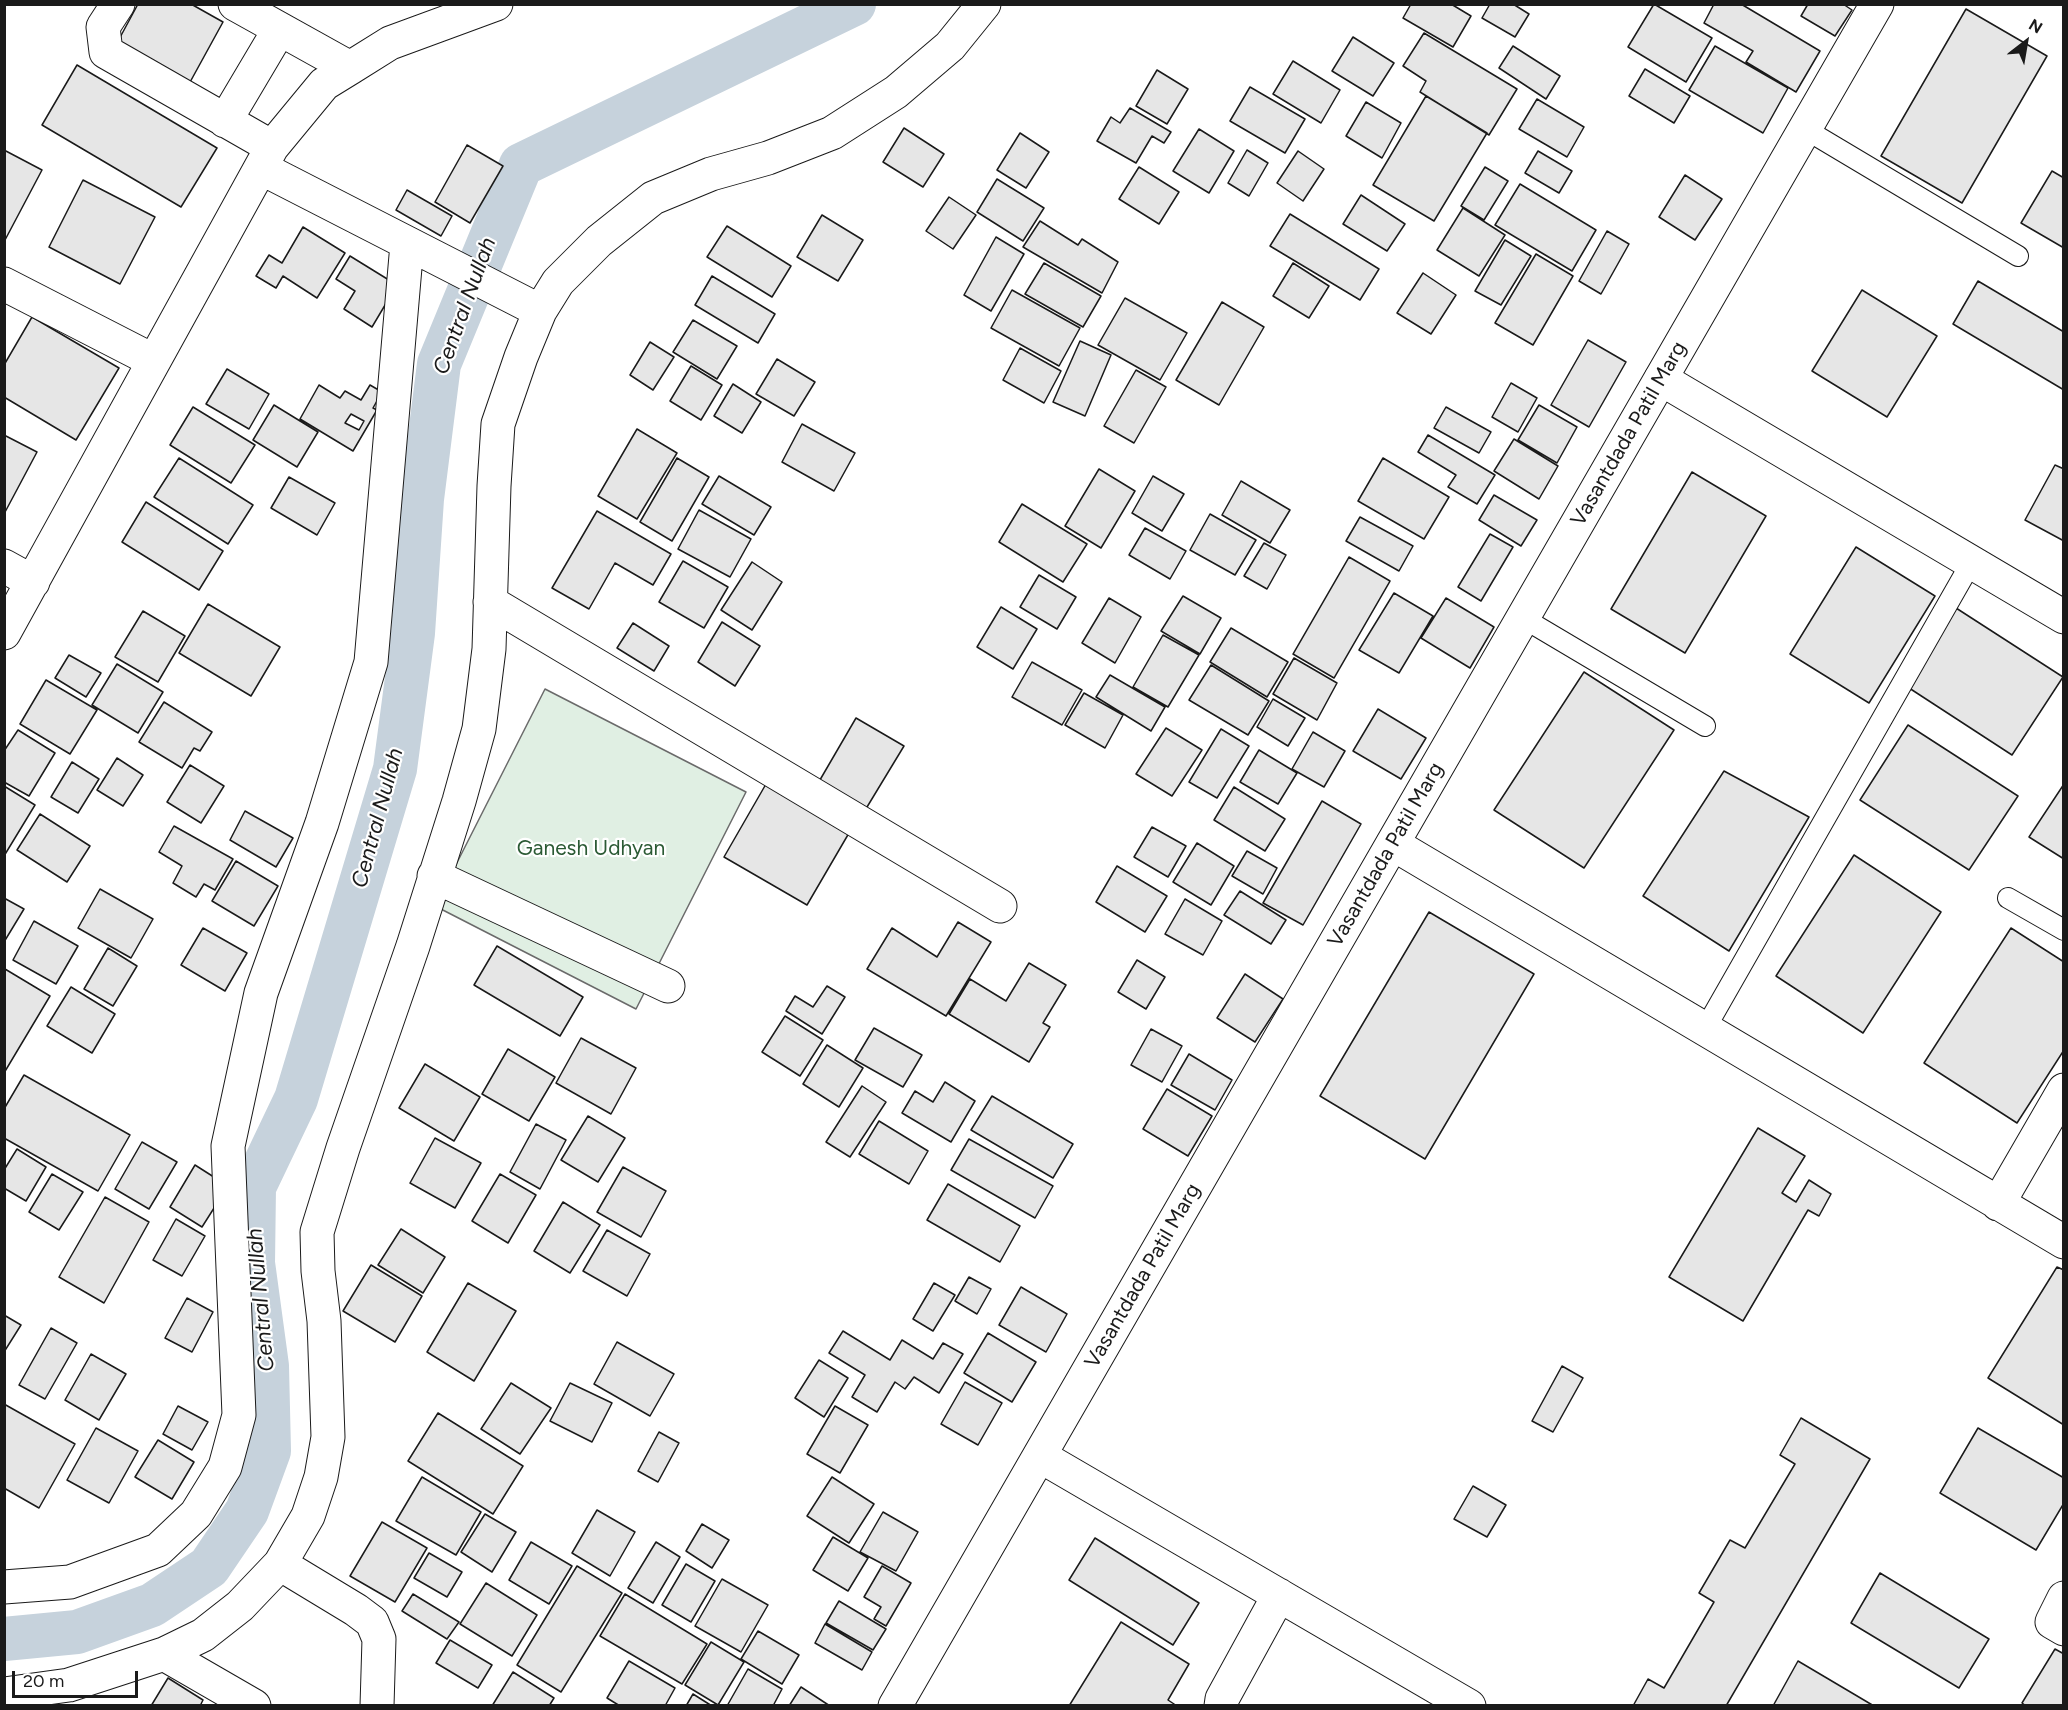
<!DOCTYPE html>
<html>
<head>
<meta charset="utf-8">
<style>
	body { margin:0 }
	#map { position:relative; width:2068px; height:1710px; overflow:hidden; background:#fff; font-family:Figtree,sans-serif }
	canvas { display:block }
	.frame { position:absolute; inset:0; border:6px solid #1a1a1a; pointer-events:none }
	.north { position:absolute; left:1996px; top:12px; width:60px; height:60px; -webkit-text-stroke:4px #fff; paint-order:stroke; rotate:31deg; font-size:16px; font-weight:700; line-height:24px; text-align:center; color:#1a1a1a }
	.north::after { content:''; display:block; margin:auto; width:21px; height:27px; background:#1a1a1a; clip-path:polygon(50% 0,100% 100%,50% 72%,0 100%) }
	.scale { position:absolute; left:12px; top:1671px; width:126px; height:27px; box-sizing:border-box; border:3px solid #1a1a1a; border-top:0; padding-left:8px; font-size:18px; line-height:21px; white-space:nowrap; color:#1a1a1a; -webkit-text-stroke:4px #fff; paint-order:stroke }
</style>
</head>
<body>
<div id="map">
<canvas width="2068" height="1710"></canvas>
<div class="frame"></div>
<div class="north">N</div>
<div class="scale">20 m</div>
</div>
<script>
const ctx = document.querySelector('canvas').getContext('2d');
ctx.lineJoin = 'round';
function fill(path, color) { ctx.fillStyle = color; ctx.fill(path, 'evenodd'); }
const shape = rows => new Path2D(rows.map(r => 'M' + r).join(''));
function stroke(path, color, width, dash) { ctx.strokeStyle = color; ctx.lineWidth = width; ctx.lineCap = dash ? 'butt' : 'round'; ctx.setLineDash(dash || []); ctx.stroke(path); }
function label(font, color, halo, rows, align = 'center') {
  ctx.font = font + ' Figtree,sans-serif'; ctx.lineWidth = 4.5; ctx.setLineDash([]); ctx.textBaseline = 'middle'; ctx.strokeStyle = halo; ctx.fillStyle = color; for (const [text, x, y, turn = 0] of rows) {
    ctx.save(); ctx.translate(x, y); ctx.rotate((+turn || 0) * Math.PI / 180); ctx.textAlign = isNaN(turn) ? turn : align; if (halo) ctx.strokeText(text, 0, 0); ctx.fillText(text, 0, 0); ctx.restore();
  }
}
const green = shape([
	[545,689,746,792,636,1009,435,906,545,689]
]);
const canal = shape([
	[4,1639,77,1632,152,1605,209,1567,247,1511,269,1451,267,1366,253,1263,254,1187,296,1099,395,769,413,633,422,499,439,364,521,165,854,4]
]);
const building = shape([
	[138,4,191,4,223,22,189,84,117,43,138,4],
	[1411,4,1451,4,1471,16,1453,47,1403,18,1411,4],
	[1490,4,1513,4,1529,14,1515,37,1482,18,1490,4],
	[1654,4,1712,38,1686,82,1628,47,1654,4],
	[1714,4,1741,4,1820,51,1796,92,1746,62,1753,51,1704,23,1714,4],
	[1808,4,1843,4,1852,10,1835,36,1801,16,1808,4],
	[1966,9,2047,56,1962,203,1881,156,1966,9],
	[1424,33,1517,89,1489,135,1420,92,1426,81,1403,66,1424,33],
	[1353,37,1394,63,1373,96,1332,71,1353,37],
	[1513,46,1560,76,1546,99,1499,68,1513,46],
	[1715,46,1788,88,1763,133,1689,90,1715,46],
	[1293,61,1340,90,1321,123,1273,94,1293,61],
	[77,65,217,148,181,207,42,125,77,65],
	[1645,69,1690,96,1674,123,1629,96,1645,69],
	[1157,70,1188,89,1167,124,1136,106,1157,70],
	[1250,87,1305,119,1285,153,1230,121,1250,87],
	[1426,96,1487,133,1434,221,1373,185,1426,96],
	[1537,99,1584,127,1567,157,1519,129,1537,99],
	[1366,102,1401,123,1382,158,1346,136,1366,102],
	[1130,108,1171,132,1164,143,1152,136,1136,163,1097,141,1111,117,1120,123,1130,108],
	[904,128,944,154,923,187,883,162,904,128],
	[1199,129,1234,151,1209,193,1173,171,1199,129],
	[1020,133,1049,152,1026,188,997,170,1020,133],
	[467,145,503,166,470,223,435,202,467,145],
	[4,150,42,170,5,240,4,240,4,150],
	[1247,150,1268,163,1249,196,1228,183,1247,150],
	[1298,151,1324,169,1303,201,1277,183,1298,151],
	[1538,151,1572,171,1559,193,1525,173,1538,151],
	[1139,167,1179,192,1159,224,1119,199,1139,167],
	[1485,167,1508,181,1484,220,1461,206,1485,167],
	[2052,171,2064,178,2064,248,2021,223,2052,171],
	[1685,175,1722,199,1695,240,1659,217,1685,175],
	[997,179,1044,208,1023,241,977,212,997,179],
	[83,180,155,217,120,284,49,247,83,180],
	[1520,184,1596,230,1572,271,1495,225,1520,184],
	[407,190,452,216,441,236,396,210,407,190],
	[1361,195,1405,224,1387,251,1343,224,1361,195],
	[949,197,976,215,953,249,926,231,949,197],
	[1463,208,1505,235,1479,276,1437,250,1463,208],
	[1290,214,1379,269,1360,300,1270,246,1290,214],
	[822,215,863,240,838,281,797,257,822,215],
	[1040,221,1078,245,1082,239,1118,262,1102,293,1023,247,1040,221],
	[727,226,791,266,772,297,707,257,727,226],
	[303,227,345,253,317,298,283,276,276,288,256,276,269,255,282,263,303,227],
	[1607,231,1629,244,1601,294,1579,281,1607,231],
	[996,237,1024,254,991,311,964,295,996,237],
	[1505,240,1531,256,1501,305,1475,291,1505,240],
	[1536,254,1573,276,1533,345,1495,323,1536,254],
	[350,256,397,285,372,327,344,309,355,291,336,279,350,256],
	[1044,263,1101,296,1083,327,1025,294,1044,263],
	[1293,263,1329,286,1309,318,1273,296,1293,263],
	[1423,273,1456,295,1431,334,1397,313,1423,273],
	[712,276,775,314,758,343,695,305,712,276],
	[1978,281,2064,332,2064,390,1953,324,1978,281],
	[1012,290,1080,328,1059,366,991,328,1012,290],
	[1862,290,1937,336,1887,417,1812,371,1862,290],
	[1125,298,1187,333,1160,380,1098,345,1125,298],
	[1222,302,1264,327,1219,405,1176,380,1222,302],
	[32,317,119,368,76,440,4,397,4,365,32,317],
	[693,320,737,346,717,379,673,352,693,320],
	[1588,340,1626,362,1589,427,1551,405,1588,340],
	[1080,341,1111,355,1085,416,1053,402,1080,341],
	[650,342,674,357,653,390,630,375,650,342],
	[1020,348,1061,371,1044,403,1003,380,1020,348],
	[777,359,815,382,794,416,756,394,777,359],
	[691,366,722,385,701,420,670,401,691,366],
	[227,369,269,394,249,429,206,404,227,369],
	[1136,370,1166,387,1134,443,1104,426,1136,370],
	[1511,383,1537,398,1518,432,1492,417,1511,383],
	[733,384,761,402,742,433,714,416,733,384],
	[319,385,340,398,345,391,361,400,370,385,382,392,373,408,377,410,353,451,300,419,319,385],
	[351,414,364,421,359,430,345,423,351,414],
	[274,405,318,432,297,467,253,440,274,405],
	[1539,405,1577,427,1557,463,1518,440,1539,405],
	[193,407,255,445,231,483,170,445,193,407],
	[1446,407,1491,432,1479,453,1434,428,1446,407],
	[802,424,855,453,834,491,782,462,802,424],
	[637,429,677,453,637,519,598,496,637,429],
	[4,435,37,452,4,514,4,435],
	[1428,435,1495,475,1477,504,1448,487,1456,475,1418,452,1428,435],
	[1514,439,1558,466,1539,499,1494,471,1514,439],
	[179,458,253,505,228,544,154,497,179,458],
	[677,458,709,477,672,541,640,522,677,458],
	[1383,458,1449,497,1424,539,1358,501,1383,458],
	[2055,465,2064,469,2064,541,2025,520,2055,465],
	[1099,469,1135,491,1101,548,1065,526,1099,469],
	[1692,472,1766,516,1685,653,1611,609,1692,472],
	[719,476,771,507,754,535,702,504,719,476],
	[1153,476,1184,494,1162,531,1132,513,1153,476],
	[289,477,335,503,317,535,271,508,289,477],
	[1241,481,1290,510,1270,543,1222,515,1241,481],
	[1494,495,1537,520,1521,546,1479,520,1494,495],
	[146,502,223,551,199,590,122,542,146,502],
	[1022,504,1087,544,1063,582,999,542,1022,504],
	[699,510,751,539,730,577,678,549,699,510],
	[597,511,671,554,653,585,615,563,589,609,552,588,597,511],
	[1210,514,1256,540,1235,575,1190,550,1210,514],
	[1360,517,1413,546,1399,571,1346,541,1360,517],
	[1145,528,1186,551,1170,579,1129,555,1145,528],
	[1490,534,1513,547,1481,601,1458,587,1490,534],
	[1264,543,1286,555,1267,589,1244,576,1264,543],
	[1856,547,1935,596,1869,703,1790,654,1856,547],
	[1349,557,1390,581,1334,678,1293,654,1349,557],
	[683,561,728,587,704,628,659,602,683,561],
	[752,562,782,582,752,630,721,610,752,562],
	[1039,575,1076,597,1057,629,1020,607,1039,575],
	[1394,593,1433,616,1399,673,1359,650,1394,593],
	[1183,596,1221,618,1200,654,1161,631,1183,596],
	[1109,598,1141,617,1115,663,1082,643,1109,598],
	[1446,598,1494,627,1470,668,1421,638,1446,598],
	[208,604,280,647,251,696,179,653,208,604],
	[1001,607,1037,629,1013,669,977,647,1001,607],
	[1956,608,2063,677,2012,755,1906,686,1956,608],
	[143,611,185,636,158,682,115,657,143,611],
	[722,622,760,646,735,686,698,662,722,622],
	[633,623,669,646,654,671,617,648,633,623],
	[1231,628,1288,662,1267,697,1210,662,1231,628],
	[1163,635,1199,655,1168,707,1133,687,1163,635],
	[69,655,101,673,86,697,55,678,69,655],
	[1294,658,1337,683,1317,720,1273,694,1294,658],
	[1032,662,1082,690,1062,725,1012,697,1032,662],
	[117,664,163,692,138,733,92,705,117,664],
	[1211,665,1269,701,1248,735,1189,700,1211,665],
	[1584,672,1674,730,1584,868,1494,810,1584,672],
	[1110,675,1165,707,1151,731,1096,697,1110,675],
	[46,680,97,710,70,754,20,724,46,680],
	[1084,693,1123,715,1105,748,1065,725,1084,693],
	[1273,699,1305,718,1288,746,1257,727,1273,699],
	[164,702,212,732,200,751,194,748,182,768,139,742,164,702],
	[1378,709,1426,738,1401,779,1353,751,1378,709],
	[856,718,904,746,864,812,817,785,856,718],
	[1908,725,2018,796,1969,870,1860,800,1908,725],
	[1166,728,1202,750,1172,796,1136,774,1166,728],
	[1221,729,1249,746,1217,798,1189,782,1221,729],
	[18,730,55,753,29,796,4,782,4,751,18,730],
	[1313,732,1345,751,1324,787,1292,769,1313,732],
	[1259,750,1297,773,1278,804,1240,782,1259,750],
	[117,758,143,775,123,806,97,790,117,758],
	[72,762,99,779,78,813,51,797,72,762],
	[190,765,224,786,201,823,167,802,190,765],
	[1724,771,1809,817,1729,951,1643,896,1724,771],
	[766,784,849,833,807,905,724,857,766,784],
	[2064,784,2064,859,2029,837,2064,784],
	[4,786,35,805,4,856,4,786],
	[1234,787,1285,819,1265,851,1214,820,1234,787],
	[1322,801,1361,824,1303,925,1263,903,1322,801],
	[245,811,293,838,276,867,230,840,245,811],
	[40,814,90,846,67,882,17,850,40,814],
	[174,826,233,859,215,890,204,884,196,897,173,883,182,866,159,852,174,826],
	[1152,827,1186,846,1168,877,1134,857,1152,827],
	[1197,843,1234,866,1211,905,1173,882,1197,843],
	[1247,851,1277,868,1263,894,1232,876,1247,851],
	[1854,855,1941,912,1863,1033,1776,976,1854,855],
	[236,861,278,886,254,926,212,901,236,861],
	[1117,866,1167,896,1145,932,1096,902,1117,866],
	[100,889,153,919,131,958,78,928,100,889],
	[1240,891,1286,920,1271,944,1224,915,1240,891],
	[4,898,24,909,4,942,4,898],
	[1185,899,1222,921,1203,955,1165,934,1185,899],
	[1429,912,1534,974,1425,1159,1320,1096,1429,912],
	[34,921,78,946,56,984,13,960,34,921],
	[958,922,991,942,946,1016,867,969,892,928,937,957,958,922],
	[203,928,247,953,225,991,181,965,203,928],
	[2011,928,2064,962,2064,1050,2017,1123,1924,1063,2011,928],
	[497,946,583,997,560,1036,474,985,497,946],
	[108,948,137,966,113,1006,84,989,108,948],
	[1137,960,1165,977,1146,1009,1118,992,1137,960],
	[1029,963,1066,985,1043,1023,1050,1027,1029,1062,949,1014,970,979,1006,1001,1029,963],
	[5,969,50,996,4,1073,4,970,5,969],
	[1245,974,1283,999,1255,1042,1217,1018,1245,974],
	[827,986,845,997,822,1034,786,1011,795,996,813,1007,827,986],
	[71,987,115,1014,92,1053,47,1026,71,987],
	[785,1016,823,1040,800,1076,762,1052,785,1016],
	[874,1028,922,1055,903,1087,855,1060,874,1028],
	[1151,1029,1182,1046,1162,1082,1131,1065,1151,1029],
	[581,1038,636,1068,611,1114,556,1083,581,1038],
	[827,1045,863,1068,839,1107,803,1084,827,1045],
	[508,1049,555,1077,529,1121,482,1094,508,1049],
	[1189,1054,1232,1080,1215,1110,1171,1085,1189,1054],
	[425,1064,480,1097,454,1141,399,1108,425,1064],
	[24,1075,130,1135,98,1191,4,1138,4,1109,24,1075],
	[945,1082,975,1101,951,1142,902,1113,915,1091,933,1102,945,1082],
	[862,1086,886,1102,850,1157,826,1142,862,1086],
	[1167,1089,1212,1116,1188,1156,1143,1129,1167,1089],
	[992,1096,1073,1144,1053,1178,971,1130,992,1096],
	[588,1116,625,1138,598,1182,561,1160,588,1116],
	[879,1121,928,1151,909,1184,859,1154,879,1121],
	[536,1124,566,1140,540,1189,510,1172,536,1124],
	[1758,1128,1805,1156,1782,1193,1796,1202,1809,1180,1831,1194,1819,1216,1808,1210,1743,1321,1669,1277,1758,1128],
	[435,1138,481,1163,455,1208,410,1183,435,1138],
	[969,1139,1053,1186,1035,1218,951,1170,969,1139],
	[142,1142,177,1162,149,1209,115,1189,142,1142],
	[17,1149,46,1167,26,1201,4,1188,4,1170,17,1149],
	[195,1165,228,1186,202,1227,170,1207,195,1165],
	[623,1167,666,1191,641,1237,597,1212,623,1167],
	[52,1174,83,1192,59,1230,29,1212,52,1174],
	[500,1174,536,1195,508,1243,472,1221,500,1174],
	[948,1184,1020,1226,1000,1262,927,1220,948,1184],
	[105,1197,149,1222,104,1303,59,1277,105,1197],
	[563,1202,600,1225,570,1273,534,1251,563,1202],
	[176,1219,205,1236,182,1276,153,1260,176,1219],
	[401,1229,445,1257,423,1293,378,1265,401,1229],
	[607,1230,650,1254,627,1296,583,1271,607,1230],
	[371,1265,422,1296,395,1342,343,1311,371,1265],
	[2057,1267,2064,1270,2064,1425,1988,1378,2057,1267],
	[969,1277,991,1289,977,1314,955,1301,969,1277],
	[468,1283,516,1311,474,1381,427,1352,468,1283],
	[934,1283,955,1295,933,1331,913,1319,934,1283],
	[1021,1287,1067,1314,1046,1352,999,1325,1021,1287],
	[187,1298,213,1312,192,1352,165,1338,187,1298],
	[4,1315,21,1325,4,1352,4,1315],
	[51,1328,77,1343,45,1399,19,1385,51,1328],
	[843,1331,890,1360,902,1340,933,1359,943,1343,963,1354,939,1393,914,1377,905,1389,895,1382,877,1412,852,1397,865,1375,829,1353,843,1331],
	[988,1333,1036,1362,1012,1402,964,1373,988,1333],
	[617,1342,674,1374,650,1416,594,1384,617,1342],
	[91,1354,126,1374,99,1420,65,1400,91,1354],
	[819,1360,848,1378,824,1417,795,1398,819,1360],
	[1562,1366,1583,1378,1553,1432,1532,1421,1562,1366],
	[965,1382,1002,1403,978,1445,941,1424,965,1382],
	[511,1383,551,1408,520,1454,481,1429,511,1383],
	[570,1383,612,1403,592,1442,550,1421,570,1383],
	[4,1404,75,1444,39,1508,4,1488,4,1404],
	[178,1406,208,1422,192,1450,163,1434,178,1406],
	[835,1406,868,1425,840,1473,807,1454,835,1406],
	[438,1413,523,1466,493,1514,408,1461,438,1413],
	[1801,1418,1870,1459,1726,1706,1633,1706,1648,1679,1664,1688,1714,1602,1699,1593,1730,1540,1745,1548,1795,1464,1780,1455,1801,1418],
	[96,1428,138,1451,109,1503,67,1480,96,1428],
	[1978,1428,2064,1478,2064,1503,2036,1550,1940,1493,1978,1428],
	[659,1432,679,1443,658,1482,638,1471,659,1432],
	[158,1440,194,1462,172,1499,135,1477,158,1440],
	[422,1477,481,1512,456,1555,396,1521,422,1477],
	[832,1477,874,1504,849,1543,807,1516,832,1477],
	[1473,1486,1506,1505,1487,1537,1454,1519,1473,1486],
	[597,1510,635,1532,610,1576,572,1553,597,1510],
	[883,1512,918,1532,896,1571,860,1552,883,1512],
	[485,1514,516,1532,492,1572,461,1552,485,1514],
	[382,1522,427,1548,395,1602,350,1576,382,1522],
	[702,1524,729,1540,712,1568,686,1551,702,1524],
	[833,1537,868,1558,848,1591,813,1570,833,1537],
	[1095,1538,1199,1603,1173,1645,1069,1580,1095,1538],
	[531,1542,572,1566,549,1604,509,1580,531,1542],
	[656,1542,680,1557,653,1603,628,1588,656,1542],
	[429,1553,462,1572,447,1597,414,1578,429,1553],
	[686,1564,715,1581,691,1622,662,1605,686,1564],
	[577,1566,622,1593,561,1692,517,1665,577,1566],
	[882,1566,911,1583,886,1626,874,1619,881,1607,864,1597,882,1566],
	[1880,1573,1989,1639,1959,1688,1851,1623,1880,1573],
	[722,1579,768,1605,741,1652,695,1626,722,1579],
	[486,1583,537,1615,512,1656,460,1624,486,1583],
	[413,1594,459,1622,447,1639,402,1611,413,1594],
	[625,1594,707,1644,682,1684,600,1636,625,1594],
	[839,1601,886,1629,873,1650,826,1623,839,1601],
	[1121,1622,1189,1664,1168,1700,1177,1706,1069,1706,1121,1622],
	[825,1624,872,1652,862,1670,815,1643,825,1624],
	[758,1631,799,1655,782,1684,741,1659,758,1631],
	[450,1640,492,1665,478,1688,436,1663,450,1640],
	[711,1642,744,1662,718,1705,685,1685,711,1642],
	[2055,1649,2064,1654,2064,1706,2026,1706,2022,1703,2055,1649],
	[629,1661,675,1688,665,1706,620,1706,607,1698,629,1661],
	[1798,1661,1874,1706,1773,1706,1798,1661],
	[748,1669,782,1689,773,1706,727,1706,748,1669],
	[513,1672,554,1698,549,1706,492,1706,513,1672],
	[168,1678,203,1700,200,1706,151,1706,168,1678],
	[801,1687,830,1706,789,1706,801,1687],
	[693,1694,712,1706,686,1706,693,1694]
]);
const service = shape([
	[1805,129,2018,256],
	[1523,618,1705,726],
	[2008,898,2064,930],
	[1705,1029,1971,563]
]);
const minor = shape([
	[118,4,103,27,106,52,272,147],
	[235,4,350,68],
	[225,121,279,30],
	[261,168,540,311],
	[4,284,154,361],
	[1661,379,2064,617],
	[4,566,33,582],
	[490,602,1000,906],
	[4,633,272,147,324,84,350,68,390,43,496,4],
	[1393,844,2064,1242],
	[434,876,668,986],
	[1998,1204,2064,1090],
	[1040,1456,1469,1706],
	[280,1564,356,1610,372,1622,379,1639,377,1706],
	[4,1587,70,1582,158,1550,196,1514,225,1467,239,1415,228,1146,261,993,322,823,371,662,407,244],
	[2064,1598,2052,1622,2064,1629],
	[164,1654,254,1706],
	[4,1694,69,1685,164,1654,203,1635,240,1606,280,1564,308,1516,321,1477,328,1437,324,1321,318,1271,317,1232,343,1148,413,946,459,801,479,729,489,649,494,486,498,424,521,357,540,311,558,282,599,241,653,198,711,174,768,158,832,133,896,92,950,46,984,4],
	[1221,1706,1222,1699,1279,1595]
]);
const tertiary = shape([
	[895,1706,1877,4]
]);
const streetNames = [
	["Vasantdada Patil Marg",1629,434,-60],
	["Vasantdada Patil Marg",1386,855,-60],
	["Vasantdada Patil Marg",1143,1276,-60]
];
const parkNames = [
	["Ganesh Udhyan",591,849]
];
const waterNames = [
	["Central Nullah",465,306,-70],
	["Central Nullah",378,818,-75],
	["Central Nullah",261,1300,-95]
];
fill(green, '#e0efe3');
stroke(green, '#6a6a6a', 1.5);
stroke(canal, '#c6d2dc', 44);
fill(building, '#e6e6e6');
stroke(building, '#1a1a1a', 1.5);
stroke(service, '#1a1a1a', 22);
stroke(minor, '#1a1a1a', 35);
stroke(tertiary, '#1a1a1a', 35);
stroke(service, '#fff', 20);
stroke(minor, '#fff', 33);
stroke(tertiary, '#fff', 33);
label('21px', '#1a1a1a', '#fff', streetNames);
label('21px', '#2b5a34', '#fff', parkNames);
label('italic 22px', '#1a1a1a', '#fff', waterNames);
</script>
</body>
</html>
